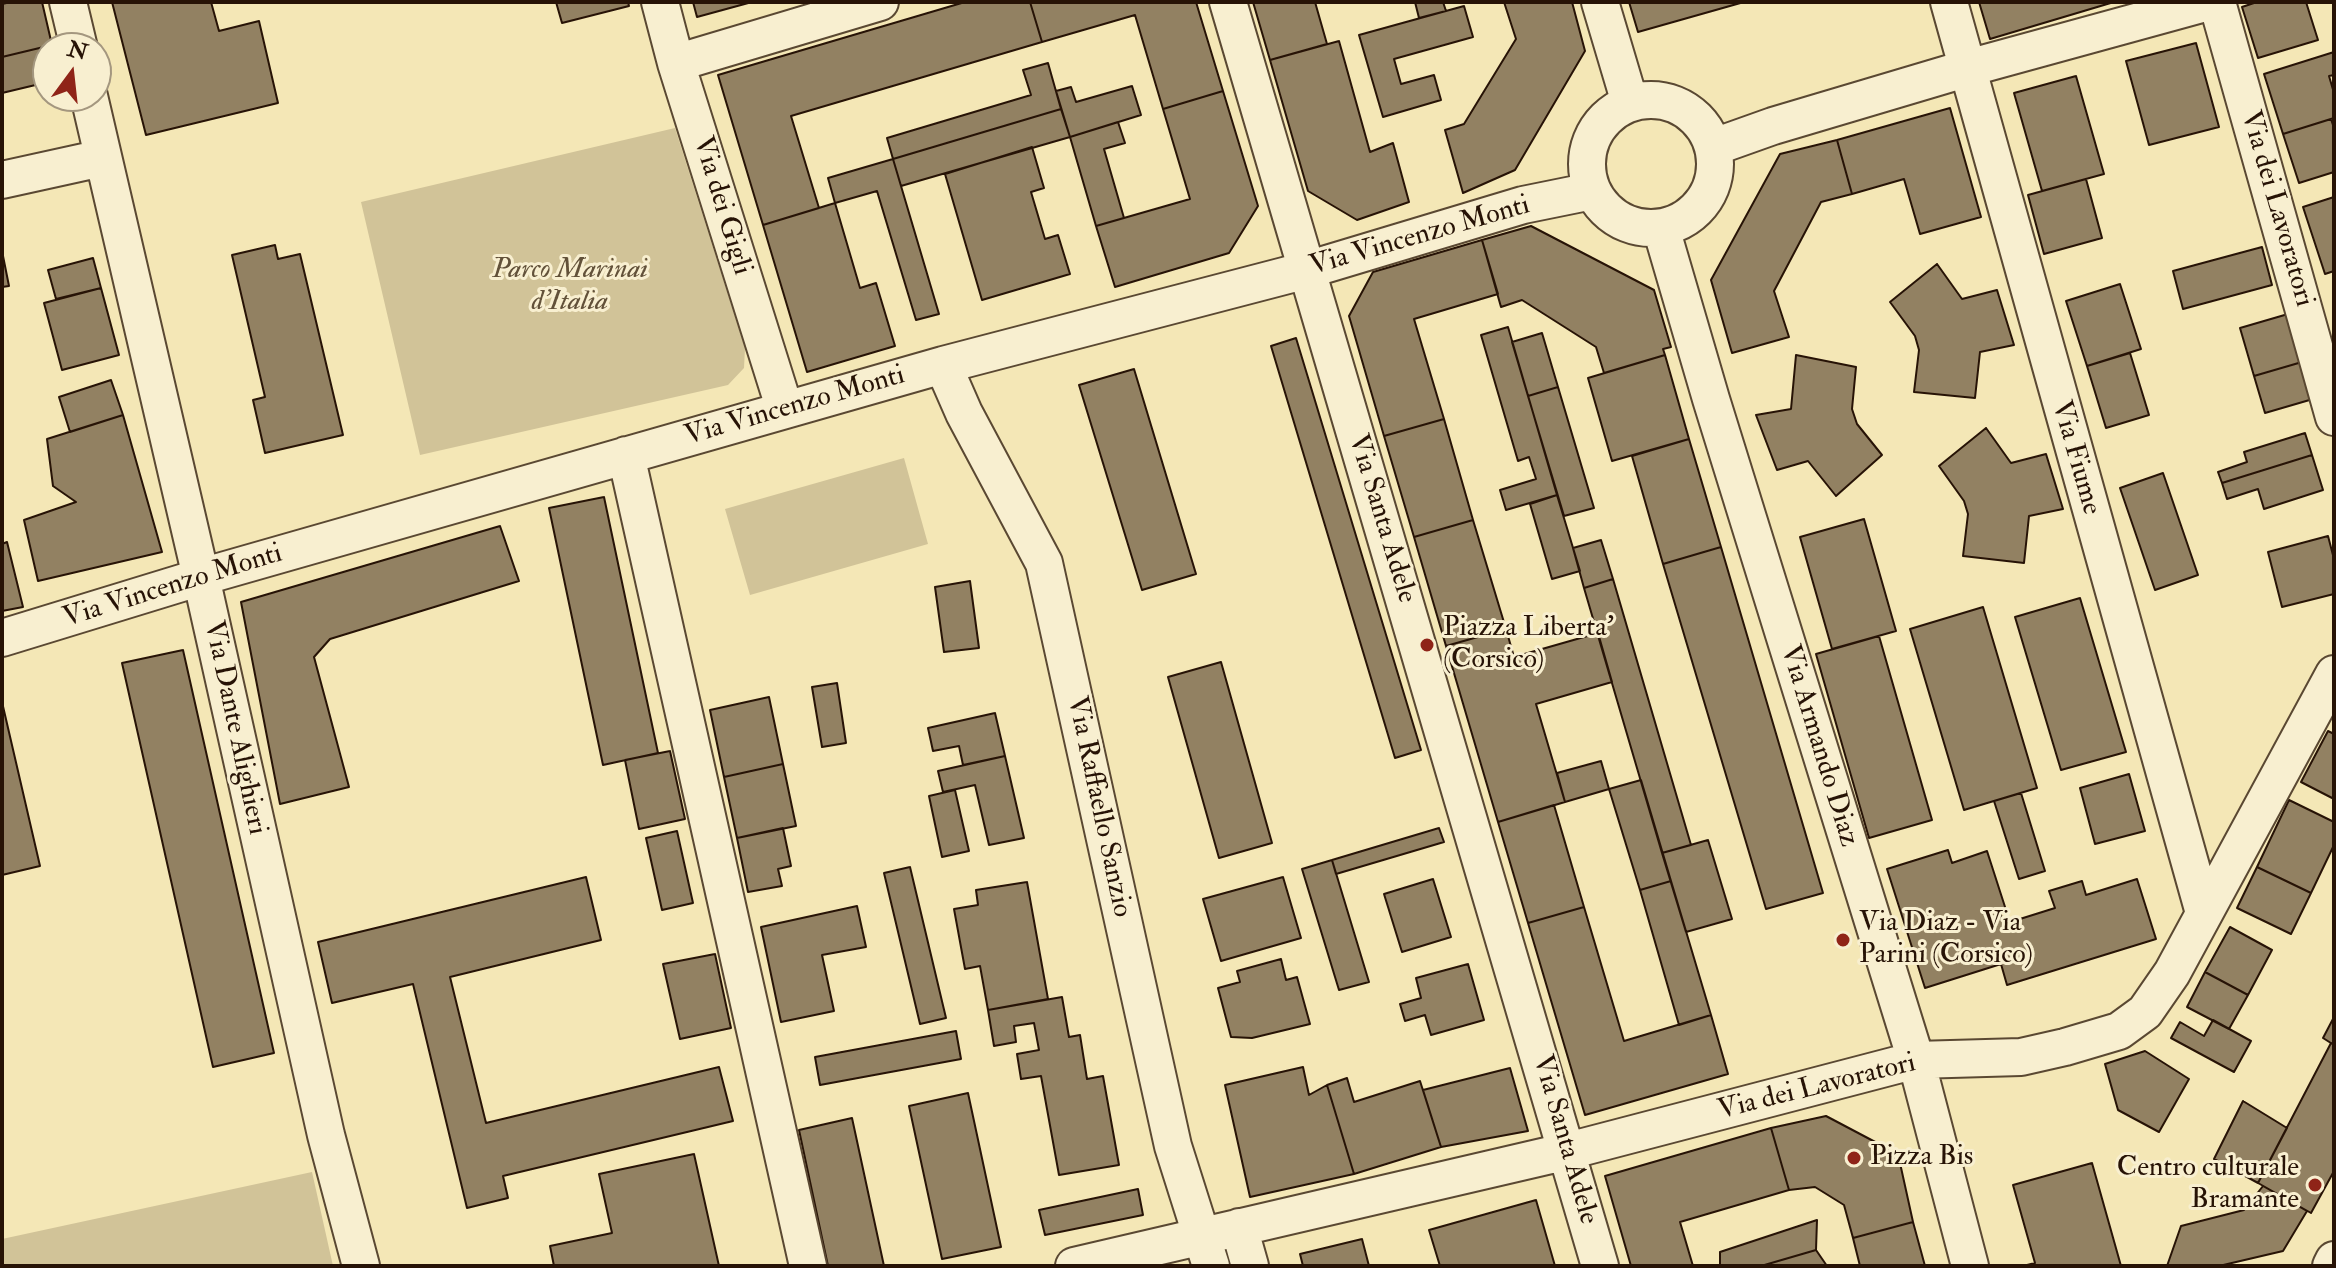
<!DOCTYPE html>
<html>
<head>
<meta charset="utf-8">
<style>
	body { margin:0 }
	#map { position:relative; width:2336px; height:1268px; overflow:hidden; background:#f4e7b6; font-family:"IM FELL Double Pica",serif }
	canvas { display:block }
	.frame { position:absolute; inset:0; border:4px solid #271306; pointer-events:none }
	.north { position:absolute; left:32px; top:32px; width:80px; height:80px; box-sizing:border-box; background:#f8efd0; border:2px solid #a4977f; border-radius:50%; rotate:15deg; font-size:22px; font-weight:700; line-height:32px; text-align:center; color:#271306 }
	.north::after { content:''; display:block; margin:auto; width:28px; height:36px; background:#8f2418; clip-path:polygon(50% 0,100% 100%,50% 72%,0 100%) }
</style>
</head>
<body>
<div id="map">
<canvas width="2336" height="1268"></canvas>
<div class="frame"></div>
<div class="north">N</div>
</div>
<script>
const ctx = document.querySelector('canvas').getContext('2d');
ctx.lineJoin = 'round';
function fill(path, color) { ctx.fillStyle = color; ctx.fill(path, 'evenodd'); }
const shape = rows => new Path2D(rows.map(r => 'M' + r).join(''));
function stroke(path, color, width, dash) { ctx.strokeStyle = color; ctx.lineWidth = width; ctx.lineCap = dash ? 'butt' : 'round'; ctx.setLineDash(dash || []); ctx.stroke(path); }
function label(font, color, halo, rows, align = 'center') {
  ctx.font = font + ' "IM FELL Double Pica",serif'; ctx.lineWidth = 6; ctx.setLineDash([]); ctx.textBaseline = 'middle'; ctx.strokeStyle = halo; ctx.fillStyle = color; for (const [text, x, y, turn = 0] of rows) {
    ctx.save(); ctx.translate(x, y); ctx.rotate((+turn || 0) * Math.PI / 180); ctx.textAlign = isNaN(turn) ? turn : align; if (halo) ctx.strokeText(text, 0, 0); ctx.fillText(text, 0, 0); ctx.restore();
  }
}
const green = shape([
	[675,128,745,348,744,368,728,385,420,455,361,202],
	[904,458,928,544,750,595,725,509],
	[312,1172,333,1266,2,1266,2,1239]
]);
const building = shape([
	[11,2,42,2,52,45,2,57,2,4,11,2],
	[112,2,211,2,219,31,259,21,278,103,146,135,112,2],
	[556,2,628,2,629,6,562,23,556,2],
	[693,2,752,2,697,17,693,2],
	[965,2,1030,2,1042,42,791,116,819,208,763,225,718,75,965,2],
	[1030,2,1196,2,1223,91,1163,109,1135,15,1042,42,1030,2],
	[1253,2,1315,2,1327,44,1270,60,1253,2],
	[1415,2,1443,2,1446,11,1419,18,1415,2],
	[1504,2,1572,2,1585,51,1515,170,1463,193,1445,130,1464,124,1516,39,1504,2],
	[1629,2,1744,2,1638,32,1629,2],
	[1979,2,2114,2,1990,39,1979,2],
	[2257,2,2306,2,2318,40,2258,58,2242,7,2257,2],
	[1464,6,1473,37,1394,59,1401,84,1434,75,1441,100,1383,117,1359,35,1464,6],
	[1339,41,1370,152,1393,143,1409,202,1357,220,1308,191,1270,60,1339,41],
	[2196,43,2219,127,2149,145,2126,61,2196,43],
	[52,45,53,48,48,48,48,82,2,93,2,57,52,45],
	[2334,52,2334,75,2329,76,2334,93,2334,118,2283,134,2264,74,2334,52],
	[1048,63,1061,109,893,159,887,138,1031,95,1023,70,1048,63],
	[2076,76,2104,174,2042,191,2014,93,2076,76],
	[1132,86,1141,115,1070,137,1056,91,1071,87,1076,102,1132,86],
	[1223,91,1258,206,1229,253,1115,287,1096,226,1190,199,1163,109,1223,91],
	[1950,108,1981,217,1920,234,1904,179,1852,194,1837,140,1950,108],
	[1061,109,1070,137,901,186,893,159,1061,109],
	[2331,119,2334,128,2334,172,2299,183,2283,134,2331,119],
	[1118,122,1125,143,1104,149,1124,218,1096,226,1070,137,1118,122],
	[1837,140,1852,194,1821,202,1774,291,1789,337,1732,353,1711,280,1780,154,1837,140],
	[1032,147,1044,188,1031,192,1045,239,1058,235,1070,274,982,300,945,174,1032,147],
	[893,159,939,314,916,320,877,191,835,203,828,178,893,159],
	[2086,179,2102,238,2044,254,2028,195,2086,179],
	[2334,197,2334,271,2325,274,2303,207,2334,197],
	[835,203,860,288,876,283,895,346,807,372,763,225,835,203],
	[1531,226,1654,290,1671,347,1663,349,1665,355,1604,373,1596,347,1522,300,1501,307,1482,240,1531,226],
	[1482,240,1498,294,1414,319,1444,419,1384,436,1349,316,1373,272,1482,240],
	[275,245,278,259,300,254,343,435,265,453,253,400,265,397,232,255,275,245],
	[2262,247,2272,285,2183,309,2173,271,2262,247],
	[2,251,9,286,2,287,2,251],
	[93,258,101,288,56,299,48,270,93,258],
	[1937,264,1962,299,1997,290,2014,345,1980,352,1975,398,1914,392,1919,350,1915,336,1890,302,1937,264],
	[2120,284,2141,349,2087,366,2066,301,2120,284],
	[101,288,119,355,62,370,44,303,101,288],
	[2288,314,2302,362,2254,376,2240,328,2288,314],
	[1508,327,1557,495,1506,510,1500,490,1536,479,1529,457,1518,461,1481,335,1508,327],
	[1542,333,1558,387,1528,396,1512,342,1542,333],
	[1296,338,1421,750,1395,758,1271,346,1296,338],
	[2130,353,2149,415,2106,428,2087,366,2130,353],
	[1665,355,1689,439,1612,461,1588,378,1665,355],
	[1796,355,1856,367,1852,409,1857,424,1882,455,1836,496,1808,461,1777,470,1756,415,1791,409,1796,355],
	[2302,362,2313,399,2265,413,2254,376,2302,362],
	[1134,369,1196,574,1142,590,1079,385,1134,369],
	[111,380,123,415,70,432,59,397,111,380],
	[1558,387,1594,508,1564,516,1528,396,1558,387],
	[123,415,162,552,38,581,24,520,76,502,53,486,47,439,123,415],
	[1444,419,1473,520,1414,537,1384,436,1444,419],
	[1986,428,2011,463,2046,454,2063,509,2029,516,2024,563,1963,556,1968,514,1964,501,1939,466,1986,428],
	[2305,433,2312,455,2222,483,2218,472,2247,462,2244,452,2305,433],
	[1689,439,1721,547,1663,564,1632,456,1689,439],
	[2312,455,2323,490,2264,509,2258,489,2227,499,2222,483,2312,455],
	[2163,473,2198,575,2155,590,2120,488,2163,473],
	[1557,495,1580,571,1552,579,1530,504,1557,495],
	[604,497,658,753,603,765,549,508,604,497],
	[1864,519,1896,631,1832,649,1800,537,1864,519],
	[1473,520,1506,629,1446,646,1414,537,1473,520],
	[500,526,519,581,330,639,314,657,349,787,280,804,241,602,500,526],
	[2328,536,2334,559,2334,594,2282,607,2268,552,2328,536],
	[1601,540,1613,579,1584,588,1573,548,1601,540],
	[7,542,23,607,2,611,2,544,7,542],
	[1721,547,1823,893,1766,909,1663,564,1721,547],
	[1613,579,1691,845,1662,853,1584,588,1613,579],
	[970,581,979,648,944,652,935,587,970,581],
	[2080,598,2126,752,2061,770,2015,617,2080,598],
	[1983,607,2037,788,1964,810,1910,629,1983,607],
	[1506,629,1514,657,1598,633,1612,682,1536,704,1565,802,1498,822,1446,646,1506,629],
	[1879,636,1932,820,1869,838,1816,654,1879,636],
	[183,650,274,1053,213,1067,122,663,183,650],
	[1221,662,1272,843,1219,858,1168,677,1221,662],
	[837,683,846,743,822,747,812,687,837,683],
	[769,697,783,764,724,777,710,710,769,697],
	[2,702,40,866,2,875,2,702],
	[995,713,1005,756,963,765,959,746,933,751,928,728,995,713],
	[2328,731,2334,734,2334,799,2301,782,2328,731],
	[670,751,685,819,639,829,625,760,670,751],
	[1005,756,1024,838,989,845,975,785,943,792,938,771,1005,756],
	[1601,761,1609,789,1565,802,1557,773,1601,761],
	[783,764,796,826,737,838,724,777,783,764],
	[2129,774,2145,831,2095,844,2080,788,2129,774],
	[1641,780,1671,881,1640,890,1609,789,1641,780],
	[955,790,969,851,942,857,929,796,955,790],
	[2021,793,2045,871,2019,879,1994,801,2021,793],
	[2289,800,2334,822,2334,845,2311,893,2257,867,2289,800],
	[1554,805,1584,907,1528,923,1498,822,1554,805],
	[783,828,791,866,778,869,782,886,748,892,737,838,783,828],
	[1439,828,1444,842,1336,874,1332,860,1439,828],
	[677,831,693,903,662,910,646,838,677,831],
	[1708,840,1732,919,1686,932,1662,853,1708,840],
	[1948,850,1952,863,1987,851,2006,910,2000,912,2004,924,2055,908,2049,891,2082,881,2086,895,2137,879,2156,939,2007,985,2001,964,1925,988,1887,869,1948,850],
	[1332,860,1369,982,1339,990,1302,869,1332,860],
	[910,867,946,1018,920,1024,884,873,910,867],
	[2257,867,2311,893,2291,934,2237,908,2257,867],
	[586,877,601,940,450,977,486,1123,719,1067,733,1121,503,1176,508,1198,467,1208,413,984,332,1003,318,942,586,877],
	[1283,877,1301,938,1221,961,1203,899,1283,877],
	[1433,879,1451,937,1402,952,1384,894,1433,879],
	[1671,881,1711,1015,1679,1025,1640,890,1671,881],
	[1027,882,1048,999,988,1010,980,966,965,969,954,909,978,905,976,890,1027,882],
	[857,906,866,947,822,955,834,1011,781,1022,761,927,857,906],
	[1584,907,1624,1041,1711,1015,1728,1074,1585,1115,1528,923,1584,907],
	[2230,927,2272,950,2248,995,2205,972,2230,927],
	[715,954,731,1028,680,1039,663,964,715,954],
	[1281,959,1286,980,1297,977,1310,1024,1252,1038,1231,1037,1218,988,1240,982,1237,971,1281,959],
	[1468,964,1484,1020,1431,1035,1425,1015,1405,1021,1400,1004,1421,998,1416,978,1468,964],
	[2205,972,2248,995,2229,1029,2187,1007,2205,972],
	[1062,997,1069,1037,1080,1035,1087,1079,1103,1076,1119,1165,1059,1175,1041,1076,1021,1079,1017,1054,1039,1050,1034,1023,1014,1026,1016,1042,994,1046,988,1010,1062,997],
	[2334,1017,2334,1045,2323,1038,2334,1017],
	[2213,1020,2251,1041,2234,1072,2171,1038,2180,1022,2204,1036,2213,1020],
	[956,1031,961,1059,820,1085,815,1057,956,1031],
	[2331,1043,2334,1045,2334,1171,2311,1213,2258,1183,2331,1043],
	[2145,1051,2189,1079,2159,1132,2118,1110,2105,1064,2145,1051],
	[1303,1067,1309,1095,1327,1085,1354,1174,1250,1197,1225,1085,1303,1067],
	[1510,1068,1528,1131,1441,1147,1423,1090,1510,1068],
	[1347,1078,1354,1102,1420,1081,1441,1147,1354,1174,1327,1085,1347,1078],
	[968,1093,1001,1247,942,1259,909,1106,968,1093],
	[2243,1101,2287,1128,2258,1183,2214,1159,2243,1101],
	[1826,1116,1898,1154,1913,1222,1853,1238,1844,1205,1815,1187,1789,1190,1771,1128,1826,1116],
	[852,1118,884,1266,828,1266,799,1130,852,1118],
	[1771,1128,1789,1190,1680,1222,1693,1266,1631,1266,1605,1176,1771,1128],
	[694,1154,719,1266,554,1266,550,1246,612,1233,599,1174,694,1154],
	[2092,1163,2121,1266,2023,1266,2035,1263,2013,1185,2092,1163],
	[2263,1186,2307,1211,2283,1251,2219,1266,2167,1266,2181,1226,2244,1210,2263,1186],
	[1138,1189,1143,1215,1045,1235,1039,1210,1138,1189],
	[1536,1200,1555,1266,1440,1266,1429,1230,1536,1200],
	[1817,1220,1816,1250,1761,1266,1720,1266,1720,1252,1817,1220],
	[1913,1222,1925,1266,1860,1266,1853,1238,1913,1222],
	[1362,1239,1369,1266,1303,1266,1300,1254,1362,1239],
	[1816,1250,1827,1266,1761,1266,1816,1250]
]);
const street = shape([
	[68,2,79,48],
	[660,2,676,63,785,410],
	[1228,2,1600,1266],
	[1600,2,1630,103],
	[1949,2,2204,913],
	[2217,2,2334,417],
	[676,63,880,2],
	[89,96,201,577,326,1135,361,1266],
	'1587 164a64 64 0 1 1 128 0a64 64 0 1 1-128 0Z',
	[1714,147,1773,126,1968,68,2209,2],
	[2,180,102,158],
	[1661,228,1711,399,1916,1060,1970,1266],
	[943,365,964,413,1044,563,1173,1146,1211,1266],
	[626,455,808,1266],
	[2,638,201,577,943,365,1307,270,1523,205,1592,191],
	[1239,1227,1250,1266],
	[1074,1266,1568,1151,1916,1060,2021,1057,2065,1047,2119,1031,2145,1012,2172,973,2334,674],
	[2331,1266,2334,1260]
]);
const markers = [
	[1427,645,8,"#8f2418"],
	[1843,940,8,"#8f2418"],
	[1854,1158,8,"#8f2418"],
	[2315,1185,8,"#8f2418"]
];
const streetNames = [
	["Via dei Gigli",721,206,73],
	["Via dei Lavoratori",2276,209,74],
	["Via Vincenzo Monti",1420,237,-16],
	["Via Vincenzo Monti",795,407,-16],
	["Via Fiume",2075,458,74],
	["Via Santa Adele",1381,519,73],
	["Via Vincenzo Monti",173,587,-17],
	["Via Dante Alighieri",234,728,78],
	["Via Armando Diaz",1818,746,73],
	["Via Raffaello Sanzio",1098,807,78],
	["Via dei Lavoratori",1817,1088,-14],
	["Via Santa Adele",1564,1140,74]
];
const parkNames = [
	["Parco Marinai",570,271],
	["d’Italia",570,303]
];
const poiNames = [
	["Piazza Liberta'",1443,629],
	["(Corsico)",1443,661],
	["Via Diaz - Via",1859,924],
	["Parini (Corsico)",1859,956],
	["Pizza Bis",1870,1158],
	["Centro culturale",2299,1169,"right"],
	["Bramante",2299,1201,"right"]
];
fill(green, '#d1c398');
fill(building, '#928162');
stroke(building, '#271306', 2);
stroke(street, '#5a4832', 40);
stroke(street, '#f8efd0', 36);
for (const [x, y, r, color] of markers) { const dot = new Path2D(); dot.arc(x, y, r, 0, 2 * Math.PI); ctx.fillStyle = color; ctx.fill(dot); stroke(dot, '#f8efd0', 3); }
label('28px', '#271306', '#f8efd0', streetNames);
label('italic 28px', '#625139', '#f8efd0', parkNames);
label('28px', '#271306', '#f8efd0', poiNames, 'left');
</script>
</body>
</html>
